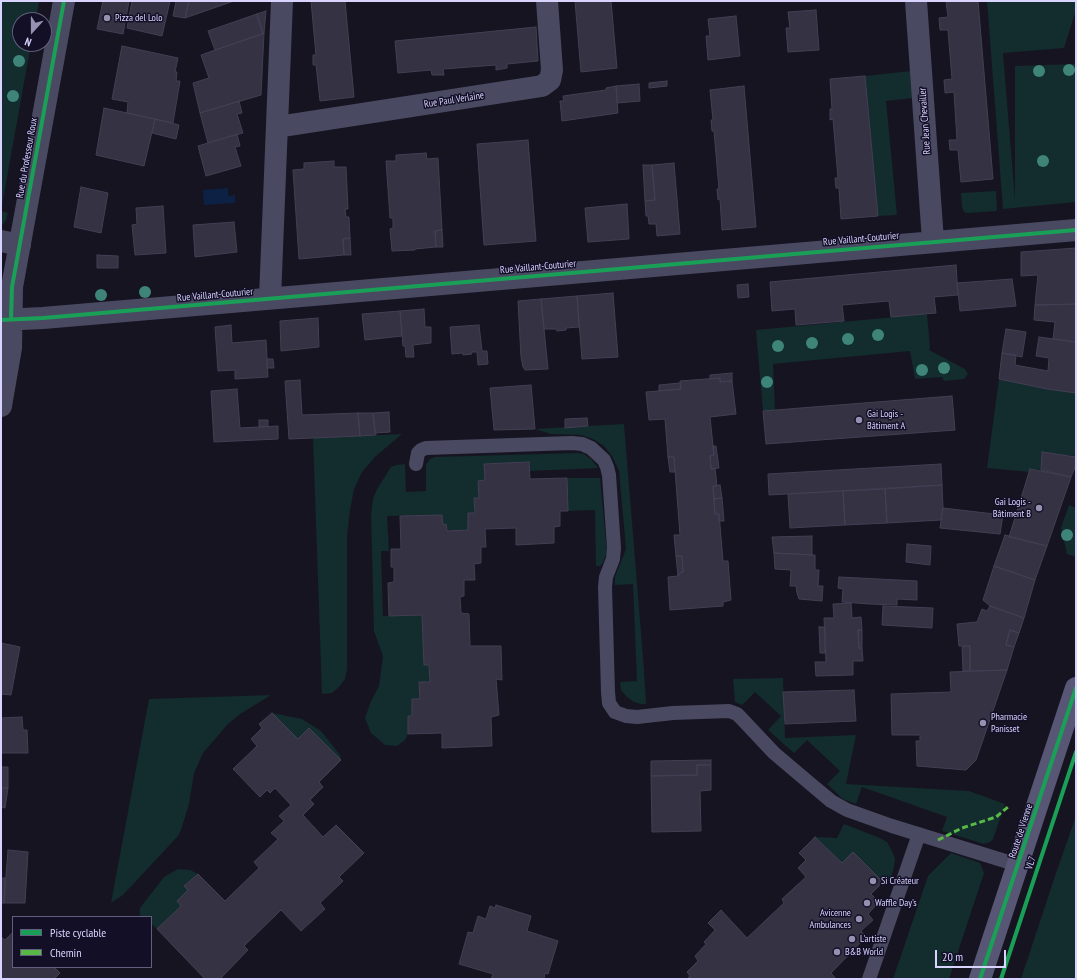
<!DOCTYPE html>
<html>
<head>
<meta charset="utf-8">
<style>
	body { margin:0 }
	#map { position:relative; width:1077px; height:980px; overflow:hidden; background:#161421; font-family:"PT Sans Narrow",sans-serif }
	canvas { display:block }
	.frame { position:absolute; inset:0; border:2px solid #d9d4ff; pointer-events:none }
	.legend { position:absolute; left:12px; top:916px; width:140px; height:52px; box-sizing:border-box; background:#130f26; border:1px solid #625e7d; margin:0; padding:5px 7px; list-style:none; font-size:12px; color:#d9d4ff }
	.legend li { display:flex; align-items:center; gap:8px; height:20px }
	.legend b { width:20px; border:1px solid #625e7d }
	.north { position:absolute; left:12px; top:12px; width:40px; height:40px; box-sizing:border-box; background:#130f26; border:1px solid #625e7d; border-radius:50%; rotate:201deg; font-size:11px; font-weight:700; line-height:16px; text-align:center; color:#d9d4ff }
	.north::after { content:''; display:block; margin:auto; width:14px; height:18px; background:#9591b1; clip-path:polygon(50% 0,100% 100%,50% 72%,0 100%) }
	.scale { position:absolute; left:935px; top:950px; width:71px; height:18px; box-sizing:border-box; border:2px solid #d9d4ff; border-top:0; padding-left:5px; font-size:12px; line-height:14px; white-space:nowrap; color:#d9d4ff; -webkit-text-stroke:3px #130f26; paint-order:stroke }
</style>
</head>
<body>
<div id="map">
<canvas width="1077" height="980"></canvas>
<div class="frame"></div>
<ul class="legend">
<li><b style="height:5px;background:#1a9f57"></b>Piste cyclable</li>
<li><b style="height:5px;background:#58b947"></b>Chemin</li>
</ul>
<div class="north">N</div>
<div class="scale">20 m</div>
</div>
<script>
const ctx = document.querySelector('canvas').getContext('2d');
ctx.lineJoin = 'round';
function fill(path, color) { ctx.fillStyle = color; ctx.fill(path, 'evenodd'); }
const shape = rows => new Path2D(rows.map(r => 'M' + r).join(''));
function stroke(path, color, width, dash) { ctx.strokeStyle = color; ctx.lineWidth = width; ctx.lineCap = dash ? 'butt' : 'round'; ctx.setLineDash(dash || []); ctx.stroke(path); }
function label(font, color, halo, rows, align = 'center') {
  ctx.font = font + ' "PT Sans Narrow",sans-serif'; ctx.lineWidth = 3; ctx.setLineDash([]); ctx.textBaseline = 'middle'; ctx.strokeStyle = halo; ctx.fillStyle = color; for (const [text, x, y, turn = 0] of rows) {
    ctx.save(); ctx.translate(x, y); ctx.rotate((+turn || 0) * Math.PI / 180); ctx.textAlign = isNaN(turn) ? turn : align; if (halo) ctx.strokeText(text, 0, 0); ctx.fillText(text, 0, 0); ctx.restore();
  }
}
const green = shape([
	[1,1,39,1,36,20,20,20,20,44,31,44,1,211,8,213,6,220,1,227],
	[987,1,1076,1,1076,10,1064,48,1003,53,1015,200,1015,66,1076,64,1076,202,1003,209],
	[911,71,913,98,886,101,897,215,878,216,865,76],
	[996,191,997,211,967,213,964,212,962,207,961,193],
	[927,314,930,348,929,350,965,369,968,374,964,379,944,381,942,377,915,379,910,351,773,364,775,410,763,411,756,330],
	[999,379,1047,389,1076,393,1076,456,1042,453,1041,470,1030,469,1030,472,987,468],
	[624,424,644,670,646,704,641,704,634,702,627,697,621,690,620,682,637,681,633,584,615,585,615,577,626,549,619,471,612,456,604,446,593,439,581,435,551,434,535,429],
	[402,434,376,456,362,472,354,489,350,510,347,536,347,669,345,679,339,687,332,693,322,694,313,438],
	[578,453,584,454,592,460,598,468,529,471,529,462,484,464,485,480,478,481,479,498,474,498,475,513,468,530,447,531,446,525,443,525,442,515,387,516,389,551,381,551,383,616,422,615,424,665,429,665,430,682,419,682,420,699,412,699,412,716,408,716,408,734,405,740,397,746,385,745,371,733,365,718,371,701,379,686,383,656,374,631,371,515,373,499,377,489,391,467,396,465,405,464,406,492,426,491,426,464,430,459,435,457],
	[567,478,600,478,607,552,603,563,600,566,596,566,595,510,568,511],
	[1069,505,1076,508,1076,557,1067,554,1061,528],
	[783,678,785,738,856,735,846,784,969,791,1005,804,993,839,990,842,984,844,942,831,947,817,862,787,856,804,843,799,827,784,840,771,807,740,794,753,768,730,781,716,755,692,742,705,735,702,733,679],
	[271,695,240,714,228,724,203,753,194,773,189,804,181,830,178,836,123,895,111,903,149,699],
	[272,713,302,719,321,731,340,755,341,760,309,728,298,739],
	[1076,816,1076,979,1021,979,1056,873],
	[844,824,880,838,887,842,892,851,895,859,894,867,890,881,883,882,853,853,842,863,815,837,837,838],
	[951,853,980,863,984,873,949,979,893,979,928,876],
	[178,869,190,870,198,874,184,886,188,890,177,901,181,906,157,929,151,923,151,917,142,917,140,915,140,908,164,877]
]);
const water = shape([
	[228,188,228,196,235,195,235,203,204,205,203,190]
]);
const building = shape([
	[103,1,129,1,123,34,97,29,103,1],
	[132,1,170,1,162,36,127,28,132,1],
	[176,1,189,1,185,18,173,16,176,1],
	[189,1,234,1,185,18,189,1],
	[311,1,345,1,354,97,320,101,316,65,313,65,313,55,316,55,311,1],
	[575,1,611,1,617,68,581,72,575,1],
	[946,1,978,1,993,179,961,182,958,150,950,150,949,140,957,140,954,92,945,93,944,80,952,79,948,30,940,30,939,18,948,17,946,1],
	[816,10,819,50,788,52,786,28,790,28,788,12,816,10],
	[266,11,264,33,263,34,257,14,266,11],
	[257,14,263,34,215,50,208,31,257,14],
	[736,16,740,56,708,60,706,36,710,36,708,19,736,16],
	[536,27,538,61,507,64,507,68,496,70,496,65,443,69,444,75,432,75,431,70,398,73,395,41,536,27],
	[264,33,261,95,200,113,193,83,209,78,201,55,264,33],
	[122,46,178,58,175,72,177,72,176,81,180,81,173,123,127,113,128,102,112,99,122,46],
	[865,76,878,216,841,219,839,188,836,188,835,178,838,178,833,119,830,120,830,109,832,109,830,79,865,76],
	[667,81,667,86,649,88,649,83,667,81],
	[639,84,640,101,617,103,616,86,639,84],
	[616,86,618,113,562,121,560,101,564,101,563,96,606,90,606,88,616,86],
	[744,86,756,227,722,230,720,199,718,200,717,189,719,189,714,131,712,131,711,120,713,120,710,90,744,86],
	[239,101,242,113,237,114,243,133,208,143,200,113,239,101],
	[104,108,155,119,144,166,96,155,104,108],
	[155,119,179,125,176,139,152,133,155,119],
	[237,134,240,146,235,147,241,166,206,176,198,146,237,134],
	[528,140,536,241,484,245,477,144,528,140],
	[426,153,427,159,438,158,442,230,435,231,436,247,415,249,415,250,392,251,390,229,393,228,393,218,390,218,386,161,396,161,396,155,426,153],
	[334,161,334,167,346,167,348,209,345,209,346,217,349,217,350,238,343,239,344,255,299,259,293,170,304,169,304,163,334,161],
	[674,163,680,234,657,236,656,224,649,224,648,216,646,216,645,201,655,200,652,165,674,163],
	[643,165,652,165,655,200,645,201,643,165],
	[81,187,108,193,101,233,74,227,81,187],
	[627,204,629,239,588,242,585,208,627,204],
	[163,206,166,253,135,255,132,225,137,224,136,208,163,206],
	[234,222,237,252,195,257,193,225,234,222],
	[442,230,443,247,436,247,435,231,442,230],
	[350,238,351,255,344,255,343,239,350,238],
	[1076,248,1076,304,1035,305,1038,275,1021,276,1021,252,1076,248],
	[97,255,118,256,118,268,97,268,97,255],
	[956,265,958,295,934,297,936,313,891,317,889,301,842,305,844,321,796,325,795,309,772,311,770,282,956,265],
	[1012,279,1016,306,960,311,957,283,1012,279],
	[748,284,749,297,738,298,737,285,748,284],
	[613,293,618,357,582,359,577,296,613,293],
	[577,296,579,327,566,328,566,330,557,331,556,329,544,329,541,299,577,296],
	[541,299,548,369,525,370,523,367,521,357,518,301,541,299],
	[1076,304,1076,342,1053,339,1055,322,1034,320,1035,305,1076,304],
	[424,309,425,327,431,327,431,343,413,345,414,357,406,357,405,346,403,346,400,311,424,309],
	[400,311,402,336,365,340,362,314,400,311],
	[318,318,319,347,281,351,280,321,318,318],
	[231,325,232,343,266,340,268,377,235,379,235,370,218,371,215,327,231,325],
	[479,325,482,351,487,351,488,364,478,365,477,352,471,352,472,354,463,355,463,353,452,354,450,327,479,325],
	[1006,329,1026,332,1022,357,1002,353,1006,329],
	[1039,337,1076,342,1076,393,1047,389,999,379,1002,353,1016,355,1015,365,1048,371,1049,358,1036,356,1039,337],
	[267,359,273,359,274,368,267,368,267,359],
	[732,373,732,381,720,382,720,378,710,379,710,375,732,373],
	[720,378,720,382,732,381,736,414,710,417,714,455,710,456,711,469,715,468,717,486,713,486,715,514,719,514,723,561,728,561,731,600,723,602,723,606,670,610,668,577,678,576,680,573,683,572,682,556,676,556,674,535,680,535,674,457,668,457,665,419,649,420,646,392,681,389,680,381,720,378],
	[300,380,302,415,358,413,360,436,289,439,285,381,300,380],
	[680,383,681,389,659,391,659,385,680,383],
	[531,385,535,429,494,430,490,388,531,385],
	[237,389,240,428,278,426,278,439,214,442,211,391,237,389],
	[952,396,955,430,766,444,763,411,952,396],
	[389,412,390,432,375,433,373,413,389,412],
	[358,413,373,413,376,435,360,436,358,413],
	[587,418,588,426,565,428,565,419,587,418],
	[259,420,268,420,268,426,259,427,259,420],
	[713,446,716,446,719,468,711,469,710,456,714,455,713,446],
	[1042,452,1076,457,1076,465,1071,477,1041,470,1042,452],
	[668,457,674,457,675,472,670,472,668,457],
	[529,462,530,479,567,478,568,511,560,511,560,526,554,527,554,543,516,545,516,528,485,529,486,547,481,547,481,563,474,564,475,580,464,580,464,596,460,597,461,613,469,614,470,646,501,646,502,680,496,679,499,715,491,717,492,746,442,748,442,733,408,734,408,716,412,716,412,699,420,699,419,682,430,682,429,665,424,665,422,615,389,616,388,583,394,582,394,567,391,567,391,549,401,549,400,516,442,515,443,525,446,524,447,531,468,530,468,513,475,513,474,498,479,498,478,481,485,480,484,464,529,462],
	[941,464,942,485,769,495,768,474,941,464],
	[1030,469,1071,477,1047,546,1009,537,1030,469],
	[720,485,722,498,714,499,713,486,720,485],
	[942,485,943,508,941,520,887,523,885,489,942,485],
	[885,489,887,523,845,525,843,491,885,489],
	[843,491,845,525,790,528,788,494,843,491],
	[722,498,724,521,719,521,719,514,715,514,714,499,722,498],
	[943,508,1003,515,1000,534,940,528,943,508],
	[1005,535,1047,546,1035,580,994,566,1005,535],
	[812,536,812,555,774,553,772,537,812,536],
	[907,544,931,546,930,565,906,562,907,544],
	[774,553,815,555,815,570,819,570,818,586,823,586,822,601,799,599,797,593,796,586,790,586,791,570,775,569,774,553],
	[676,556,682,556,683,572,680,573,678,576,676,556],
	[994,566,1035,580,1024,618,990,606,983,600,994,566],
	[839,577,917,581,917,600,897,599,897,605,870,604,842,602,843,589,838,588,839,577],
	[851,603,852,618,861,617,862,630,858,630,859,648,862,648,863,661,853,661,853,675,816,676,815,662,826,662,824,618,834,618,833,604,851,603],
	[883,606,933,608,932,628,882,625,883,606],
	[990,606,1024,618,1019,633,1010,630,1006,645,1014,647,1007,670,970,671,970,646,959,646,957,624,977,622,982,609,987,611,990,606],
	[819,627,825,627,825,653,820,653,819,627],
	[858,630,862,630,862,648,859,648,858,630],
	[1010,630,1019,633,1014,647,1006,645,1010,630],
	[1,643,20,647,11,695,1,694,1,643],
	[970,646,970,671,963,671,962,647,970,646],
	[1007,670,976,760,966,770,917,766,916,741,920,741,920,735,892,735,891,694,951,692,950,672,1007,670],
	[854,690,856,721,785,724,783,692,854,690],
	[272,713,298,739,309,728,341,760,319,782,323,787,310,800,314,804,303,815,323,837,336,825,364,853,339,877,343,881,320,903,325,909,301,931,281,910,244,946,248,950,220,979,205,979,157,929,181,906,177,901,188,890,184,886,198,874,225,901,259,868,254,862,278,839,271,833,284,821,279,816,291,805,275,788,270,793,267,790,260,797,233,769,257,746,251,739,262,728,259,724,272,713],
	[22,717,23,730,27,730,28,753,1,753,1,718,22,717],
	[711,760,711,765,697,765,697,775,651,776,651,761,711,760],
	[697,765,711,765,711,790,700,791,701,831,652,832,651,776,697,775,697,765],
	[1,767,8,767,8,788,1,788,1,767],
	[2,788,8,788,5,808,1,807,2,788],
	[815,837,842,863,853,852,883,882,871,894,879,902,868,914,873,920,861,931,866,937,831,973,836,979,687,979,690,976,687,972,698,961,695,956,706,944,704,942,715,930,708,923,721,910,747,938,784,903,782,899,806,877,798,868,806,860,799,853,815,837],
	[8,850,28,852,25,903,4,903,8,850],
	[1,878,5,878,4,903,1,903,1,878],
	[496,905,531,916,527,931,558,941,548,974,545,973,544,979,491,979,493,974,459,964,468,932,473,933,478,916,486,919,490,906,495,908,496,905],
	[13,932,13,967,54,967,60,973,54,979,1,979,1,937,5,940,13,932]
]);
const lane = shape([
	[416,464,418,453,421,450,426,448,572,443,582,444,591,448,604,460,607,467,609,475,614,548,613,559,606,577,605,587,608,692,609,703,615,712,626,716,637,717,673,713,729,711,737,714,742,719,774,753,813,786,831,801,847,810,892,826,1018,865],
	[869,979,919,834]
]);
const street = shape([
	[916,1,933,241],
	[277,127,542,86,550,80,552,70,547,1],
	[1,241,20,245],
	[270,298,282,1],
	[1,320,43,318,1076,230],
	[1,406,11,348,12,287,64,1]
]);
const secondary = shape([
	[980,979,1076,688]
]);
const quiet = shape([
	[938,840,962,828,996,817,1008,807]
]);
const cycleway = shape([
	[11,319,12,287,64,1],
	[1,320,43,318,1076,230],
	[980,979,1076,688],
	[1001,979,1076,752]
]);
const trees = [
	[19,61],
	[1069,70],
	[1039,71],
	[13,96],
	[1043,161],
	[145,292],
	[101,295],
	[878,335],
	[848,339],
	[812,343],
	[778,346],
	[944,368],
	[922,370],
	[767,382],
	[1067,535]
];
const markers = [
	[107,18,4,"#9591b1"],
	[859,420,4,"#9591b1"],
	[1039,508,4,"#9591b1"],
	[983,723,4,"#9591b1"],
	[873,881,4,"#9591b1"],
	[867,903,4,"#9591b1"],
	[859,919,4,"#9591b1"],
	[852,939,4,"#9591b1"],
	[837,952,4,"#9591b1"]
];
const poiNames = [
	["Pizza del Lolo",115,18],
	["Gai Logis -",867,414],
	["Bâtiment A",867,426],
	["Gai Logis -",1031,502,"right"],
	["Bâtiment B",1031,514,"right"],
	["Pharmacie",991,717],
	["Panisset",991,729],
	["Si Créateur",881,881],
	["Waffle Day's",875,903],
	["Avicenne",851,913,"right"],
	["Ambulances",851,925,"right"],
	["L'artiste",860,939],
	["B&B World",845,952]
];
const streetNames = [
	["Rue Paul Verlaine",454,100,-9],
	["Rue Jean Chevailler",925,121,-94],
	["Rue du Professeur Roux",27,158,-80],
	["Rue Vaillant-Couturier",861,239,-5],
	["Rue Vaillant-Couturier",538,267,-5],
	["Rue Vaillant-Couturier",215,295,-5],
	["Route de Vienne",1021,831,-72],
	["VL7",1031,863,-72]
];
fill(green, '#132c2d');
fill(water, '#0d2144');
fill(building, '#343243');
stroke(building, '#433f54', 1);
stroke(lane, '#4a4962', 14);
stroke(street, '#4a4962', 22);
stroke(secondary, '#575674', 22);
stroke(quiet, '#58b947', 3, [6, 3]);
stroke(cycleway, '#1a9f57', 4);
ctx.fillStyle = '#3e8478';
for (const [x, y] of trees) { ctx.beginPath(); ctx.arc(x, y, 6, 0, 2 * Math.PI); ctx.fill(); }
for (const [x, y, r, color] of markers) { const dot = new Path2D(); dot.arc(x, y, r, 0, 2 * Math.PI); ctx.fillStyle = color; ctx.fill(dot); stroke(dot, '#130f26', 1.5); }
label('10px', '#d9d4ff', '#130f26', poiNames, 'left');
label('10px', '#d9d4ff', '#130f26', streetNames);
</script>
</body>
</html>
